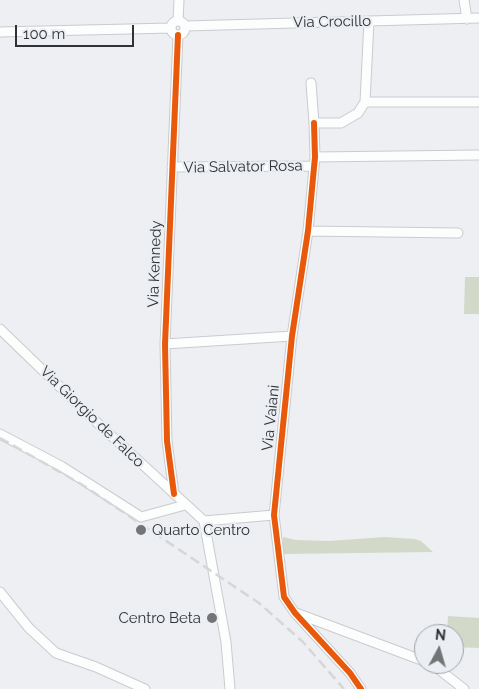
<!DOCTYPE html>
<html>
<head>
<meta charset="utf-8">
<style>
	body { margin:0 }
	#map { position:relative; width:479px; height:689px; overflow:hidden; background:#edeff2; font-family:Raleway,sans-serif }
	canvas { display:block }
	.north { position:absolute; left:414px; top:624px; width:50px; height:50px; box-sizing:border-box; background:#ebeff4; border:1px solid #a0a3a7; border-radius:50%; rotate:6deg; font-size:14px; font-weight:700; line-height:20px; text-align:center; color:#303234 }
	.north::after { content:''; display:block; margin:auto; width:18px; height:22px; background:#727476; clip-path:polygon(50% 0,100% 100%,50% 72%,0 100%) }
	.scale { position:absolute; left:15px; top:25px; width:119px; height:22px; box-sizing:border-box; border:2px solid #303234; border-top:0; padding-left:6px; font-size:15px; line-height:18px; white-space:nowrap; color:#303234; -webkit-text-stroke:4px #ebeff4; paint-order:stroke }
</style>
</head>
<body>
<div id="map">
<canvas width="479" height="689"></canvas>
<div class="north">N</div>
<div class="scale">100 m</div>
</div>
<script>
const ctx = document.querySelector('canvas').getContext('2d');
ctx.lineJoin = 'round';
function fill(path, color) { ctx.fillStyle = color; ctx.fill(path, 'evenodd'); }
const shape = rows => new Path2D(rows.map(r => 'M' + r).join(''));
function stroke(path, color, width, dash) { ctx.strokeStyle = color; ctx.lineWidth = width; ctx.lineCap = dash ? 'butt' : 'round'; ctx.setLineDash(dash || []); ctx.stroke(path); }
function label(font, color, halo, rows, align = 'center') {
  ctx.font = font + ' Raleway,sans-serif'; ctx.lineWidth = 4.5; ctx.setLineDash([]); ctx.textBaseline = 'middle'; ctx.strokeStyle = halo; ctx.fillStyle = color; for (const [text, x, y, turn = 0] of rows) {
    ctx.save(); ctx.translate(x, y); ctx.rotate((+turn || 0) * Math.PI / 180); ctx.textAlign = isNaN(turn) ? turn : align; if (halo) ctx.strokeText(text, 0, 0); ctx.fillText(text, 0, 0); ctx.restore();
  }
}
const green = shape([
	[465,277,479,277,479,314,464,314],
	[283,537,296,540,329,541,385,537,414,539,421,541,433,552,283,554],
	[448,616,479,618,479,648,454,647,454,634,447,634]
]);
const street = shape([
	[464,0,467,19],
	[178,21,179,0],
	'171 28a7 7 0 1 1 14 0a7 7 0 1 1-14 0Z',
	[185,26,479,18],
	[0,32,171,28],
	[311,83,314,123,341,123,358,113,365,102,369,21],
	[365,102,479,102],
	[314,123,315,157,308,231,292,336,274,515,284,597,295,613,350,673,361,689],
	[315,157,479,155],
	[172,167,314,166],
	[308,231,458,233],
	[0,329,91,417,204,521,226,642,230,689],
	[165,344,292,336],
	[0,434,61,466,141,517,185,505],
	[174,494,167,441,165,344,178,35],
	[204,521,274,515],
	[0,592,29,628,56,653,96,667,145,689],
	[296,613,424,661],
	[432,664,464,689]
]);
const rail = shape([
	[0,438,81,484,259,603,303,642,344,689]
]);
const cycleway = shape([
	[314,123,315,157,308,231,292,336,274,515,284,597,295,613,350,673,361,689],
	[174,494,167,441,165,344,178,35]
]);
const markers = [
	[141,530,6,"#727476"],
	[212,618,6,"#727476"]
];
const streetNames = [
	["Via Crocillo",332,22,-1],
	["Via Salvator Rosa",243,167,-1],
	["Via Kennedy",155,264,-88],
	["Via Giorgio de Falco",92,417,44],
	["Via Vaiani",271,418,-84]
];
const poiNames = [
	["Quarto Centro",152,530],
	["Centro Beta",201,618,"right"]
];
fill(green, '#d3d9c9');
stroke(street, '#cacbce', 11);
stroke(street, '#fcfdfd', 9);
stroke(rail, '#d5d6d7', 2.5, [10, 5]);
stroke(cycleway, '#e8590c', 6);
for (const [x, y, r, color] of markers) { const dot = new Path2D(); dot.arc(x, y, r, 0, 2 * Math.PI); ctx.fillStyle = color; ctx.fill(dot); stroke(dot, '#ebeff4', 2); }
label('15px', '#303234', '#ebeff4', streetNames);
label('15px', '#303234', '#ebeff4', poiNames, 'left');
</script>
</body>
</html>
